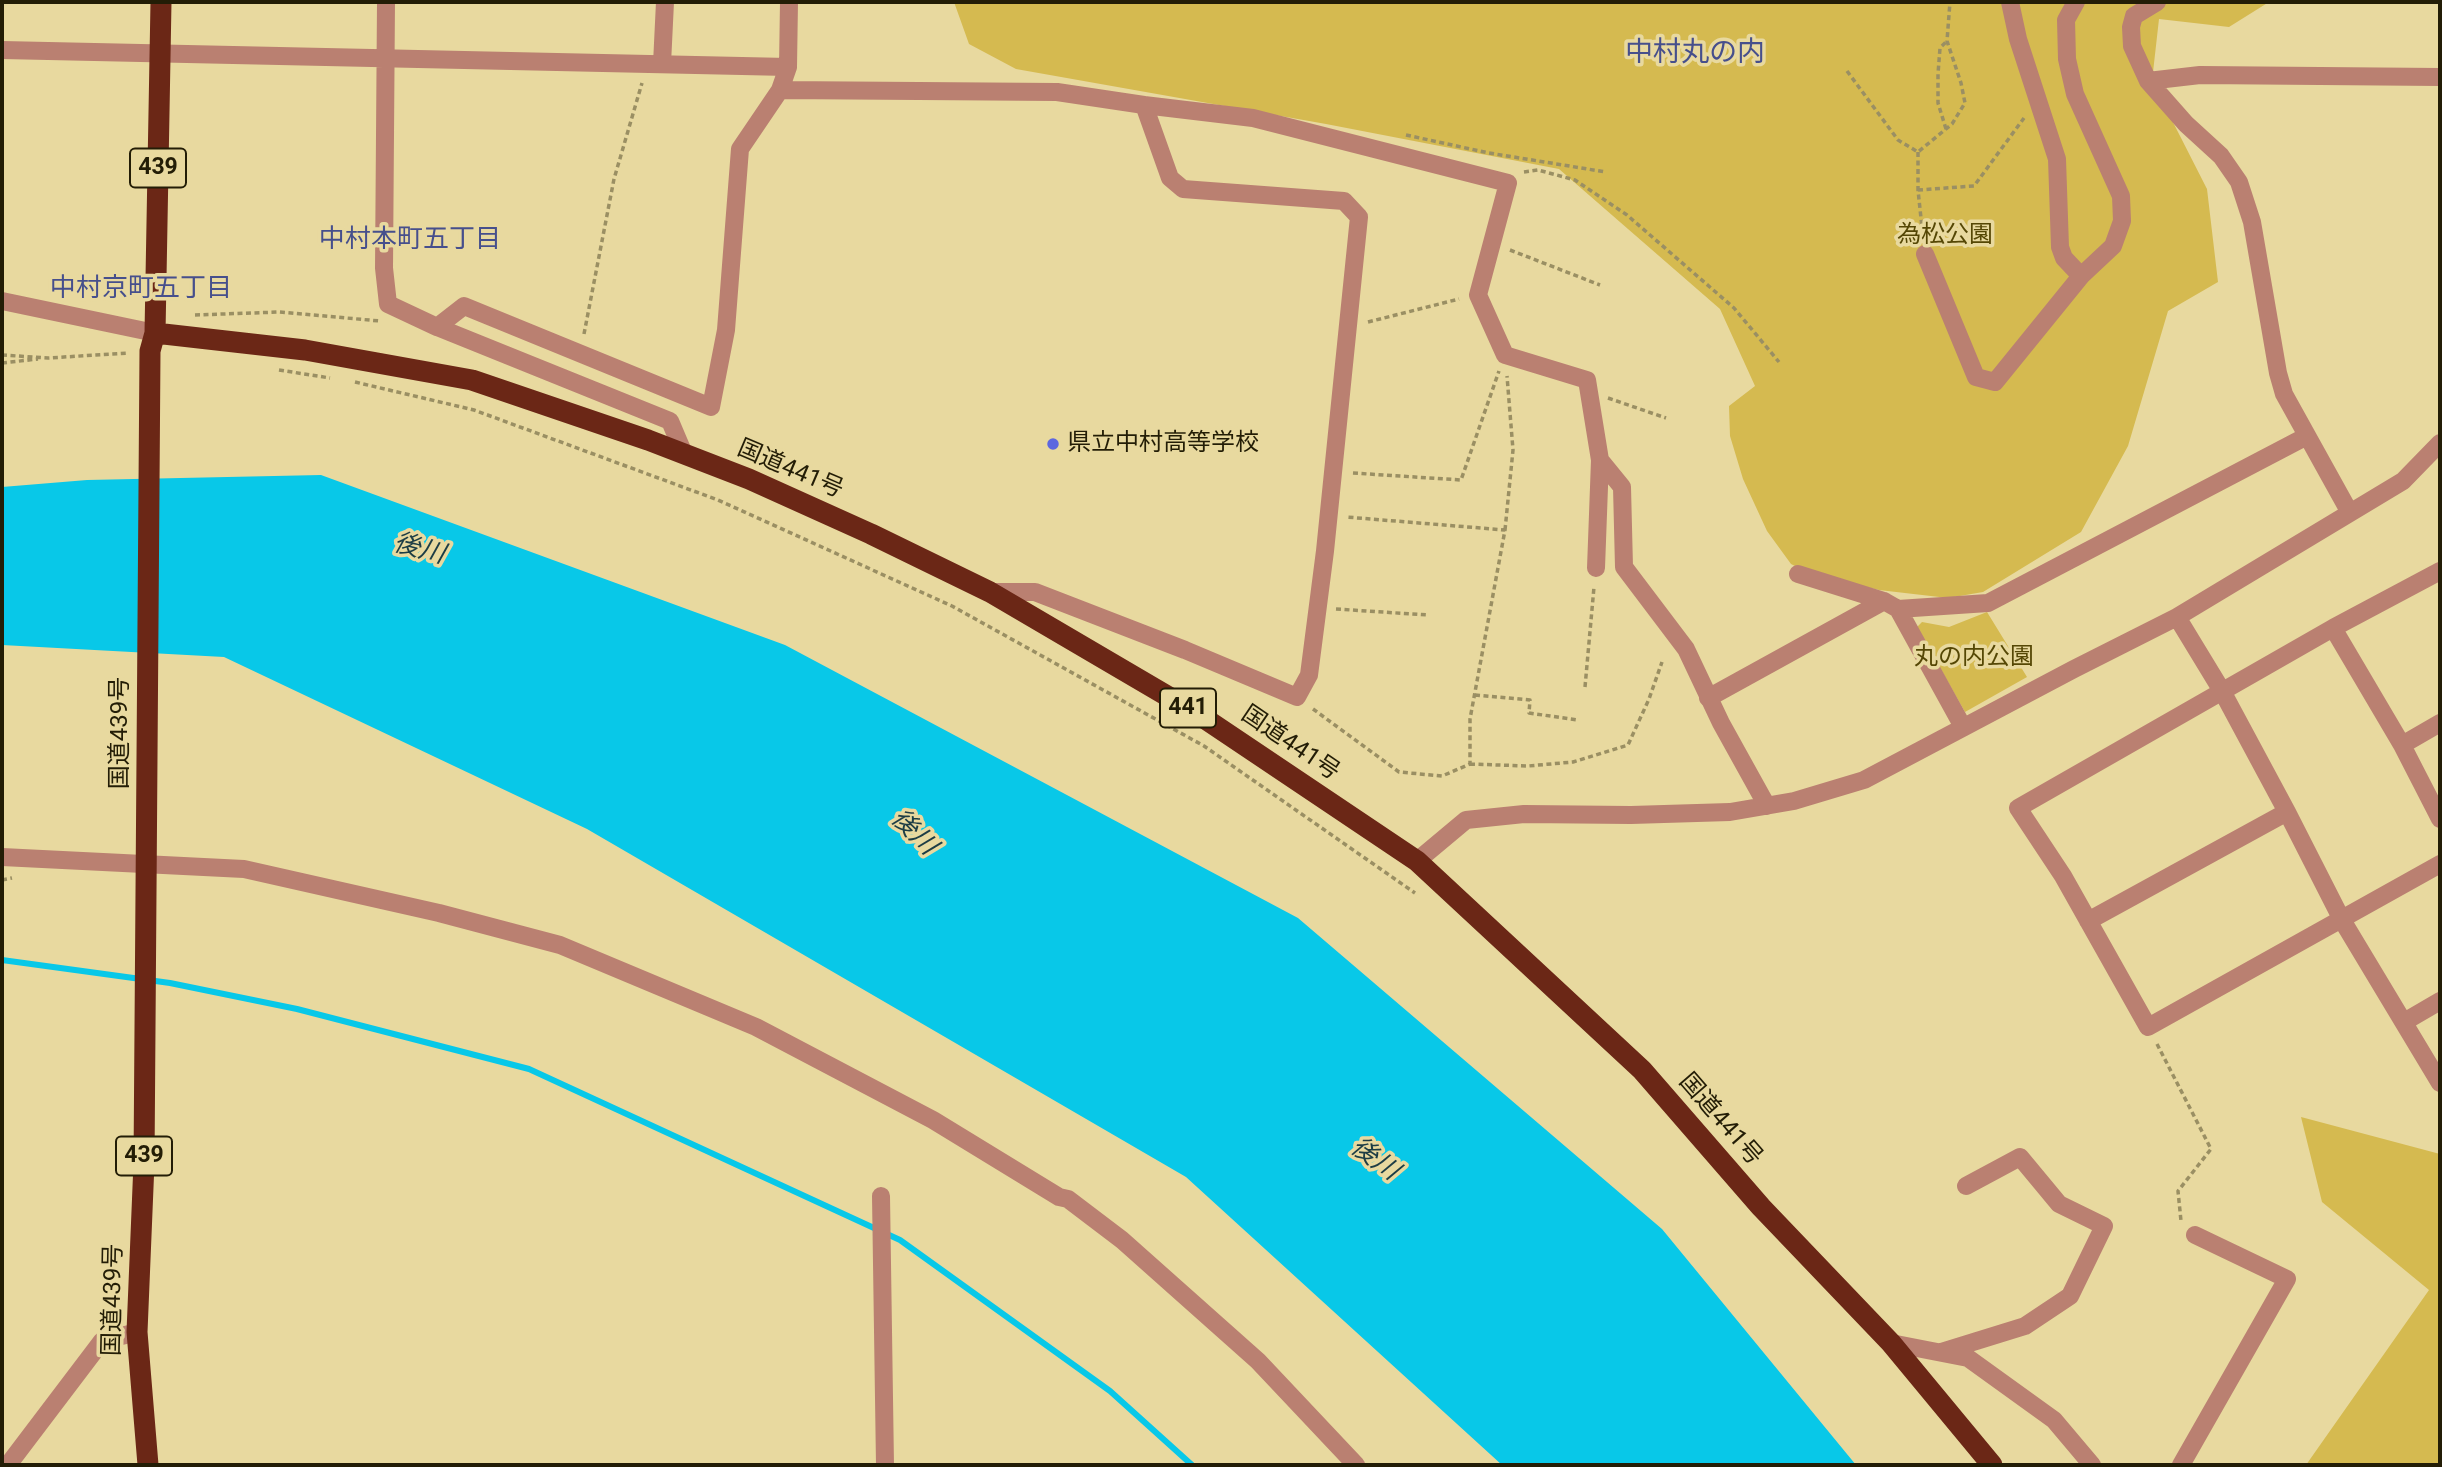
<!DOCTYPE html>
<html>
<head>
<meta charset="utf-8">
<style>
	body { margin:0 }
	#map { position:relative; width:2442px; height:1467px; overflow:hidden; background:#e8d99f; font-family:Roboto,sans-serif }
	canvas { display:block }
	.frame { position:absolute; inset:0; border:4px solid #231d06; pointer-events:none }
</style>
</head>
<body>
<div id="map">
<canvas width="2442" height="1467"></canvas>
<div class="frame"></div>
</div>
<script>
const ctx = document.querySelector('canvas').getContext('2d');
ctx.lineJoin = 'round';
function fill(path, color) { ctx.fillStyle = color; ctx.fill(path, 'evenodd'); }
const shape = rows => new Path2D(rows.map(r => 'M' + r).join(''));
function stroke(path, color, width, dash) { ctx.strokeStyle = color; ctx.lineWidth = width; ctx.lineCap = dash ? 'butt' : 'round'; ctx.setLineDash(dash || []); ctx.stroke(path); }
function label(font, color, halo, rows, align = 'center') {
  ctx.font = font + ' Roboto,"Noto Sans JP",sans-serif'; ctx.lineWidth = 7; ctx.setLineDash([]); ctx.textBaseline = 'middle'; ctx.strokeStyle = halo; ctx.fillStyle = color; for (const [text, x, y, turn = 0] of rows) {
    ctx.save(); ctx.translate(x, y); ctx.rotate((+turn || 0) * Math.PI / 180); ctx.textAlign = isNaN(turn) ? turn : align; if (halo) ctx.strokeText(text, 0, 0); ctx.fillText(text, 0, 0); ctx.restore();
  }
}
const green = shape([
	[954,2,2269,2,2229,27,2159,19,2152,81,2207,189,2218,282,2168,311,2128,446,2081,532,1983,592,1948,598,1879,590,1809,573,1791,564,1767,531,1743,479,1730,436,1729,406,1755,386,1720,309,1559,169,1326,124,1016,69,969,44],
	[1987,612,2027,677,1965,712,1917,627,1922,622,1949,627],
	[2301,1117,2440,1154,2440,1465,2306,1465,2429,1290,2322,1202]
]);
const water = shape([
	[321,475,785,645,1298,918,1662,1229,1856,1465,1502,1465,1186,1177,587,829,224,657,2,645,2,487,87,480]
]);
const stream = shape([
	[2,960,170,983,297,1009,529,1069,900,1240,1110,1391,1192,1465]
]);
const path = shape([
	[1847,71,1898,140,1918,152,1952,124,1965,103,1961,83,1947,41,1950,2],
	[1946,129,1938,103,1938,74,1940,48,1947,41],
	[1406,135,1489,153,1606,172],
	[1918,152,1918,190,1923,237],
	[1524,172,1538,170,1575,180,1627,215,1734,308,1779,362],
	[1918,190,1974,186,2024,118],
	[1510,250,1600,285],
	[195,315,279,312,380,321],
	[1368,322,1459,299],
	[584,334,614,179,642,83],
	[2,355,48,358,129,353],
	[2,363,38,359],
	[279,370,330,378],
	[355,382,474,410,718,500,952,606,1204,746,1415,893],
	[1608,398,1666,418],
	[1353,473,1461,480,1499,371],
	[1505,530,1513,450,1507,376],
	[1336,609,1428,615],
	[1585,687,1594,587],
	[1475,695,1530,700,1529,713,1578,720],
	[1313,709,1399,772,1442,776,1470,764,1470,719,1505,530,1346,517],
	[1470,764,1528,766,1573,762,1628,745,1649,699,1662,662],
	[2,880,12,878],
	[2157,1044,2211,1149,2178,1191,2181,1221]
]);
const minor = shape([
	[386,2,384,268,388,304,437,327],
	[789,2,788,67,780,90,1057,92,1144,105,1170,178,1183,189,1344,201,1359,217,1325,551,1309,675,1297,697,1185,650,1035,592,990,592],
	[2010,2,2018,39,2057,159,2060,247,2064,258,2081,276,2113,246,2122,221,2121,196,2075,94,2067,59,2066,20,2076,2],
	[2157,2,2134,16,2131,27,2132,46,2148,81,2186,124,2221,156,2239,182,2252,222,2278,373,2284,394,2350,513],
	[2,50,788,67],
	[662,64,665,2],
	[2148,81,2200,75,2440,77],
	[1144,105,1253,118,1508,183,1478,295,1505,355,1587,380,1600,460,1596,568],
	[1925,254,1976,377,1995,382,2081,276],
	[2,301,155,333],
	[684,454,670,421,437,327,464,306,711,407,726,330,740,149,780,90],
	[1600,460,1622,487,1624,567,1686,649,1721,723,1767,806],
	[2440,571,2333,628,2018,808,2063,876,2148,1027,2440,864],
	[1798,574,1884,601,1898,609,1963,727],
	[1898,609,1988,603,2307,436],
	[2177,617,2222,691,2287,812,2342,920,2440,1083],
	[2333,628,2402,745,2440,819],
	[1708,698,1884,601],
	[2402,745,2440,723],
	[2,857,244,869,439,913,560,945,756,1027,933,1120,1059,1197,1068,1199,1122,1240,1258,1361,1356,1465],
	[1417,861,1466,820,1524,814,1631,815,1730,812,1794,801,1864,780,2074,669,2177,617,2403,481,2440,443],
	[2088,921,2287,812],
	[2404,1022,2440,1001],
	[881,1196,885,1465],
	[1891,1343,1968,1358,2054,1420,2092,1465],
	[1941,1352,2025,1326,2070,1296,2104,1226,2059,1204,2020,1157,1966,1186],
	[8,1465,102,1341,137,1332],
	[2181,1465,2287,1279,2195,1235]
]);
const highway = shape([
	[155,333,305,350,472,380,648,440,749,479,871,534,990,592,1198,714,1417,861,1642,1070,1761,1207,1891,1343,1992,1465],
	[148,1465,137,1332,144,1163,150,351,155,333,161,2]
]);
const markers = [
	[1053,444,7,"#5d67df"]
];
const shields = [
	[158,168,56],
	[1188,708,56],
	[144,1156,56]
];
const shieldNames = [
	["439",158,168],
	["441",1188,708],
	["439",144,1156]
];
const parkNames = [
	["為松公園",1945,236],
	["丸の内公園",1974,658]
];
const poiNames = [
	["県立中村高等学校",1067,444]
];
const streetNames = [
	["国道441号",790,470,23],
	["国道439号",121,733,-90],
	["国道441号",1290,744,34],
	["国道441号",1720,1120,49],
	["国道439号",114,1300,-89]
];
const neighbourhoodNames = [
	["中村本町五丁目",410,240],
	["中村京町五丁目",141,289]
];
const waterNames = [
	["後川",419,550,15],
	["後川",913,833,45],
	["後川",1374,1160,36]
];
const quarterNames = [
	["中村丸の内",1695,54]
];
fill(green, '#d5ba50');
fill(water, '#08c8e8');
stroke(stream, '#08c8e8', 6);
stroke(path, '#9a8f63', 3.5, [5, 3.5]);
stroke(minor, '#ba8071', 18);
stroke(highway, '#6b2716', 21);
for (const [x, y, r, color] of markers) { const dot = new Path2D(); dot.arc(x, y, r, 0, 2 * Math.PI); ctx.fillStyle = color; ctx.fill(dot); stroke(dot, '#e8d99f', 2.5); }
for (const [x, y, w] of shields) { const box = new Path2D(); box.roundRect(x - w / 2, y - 19.5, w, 39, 5); ctx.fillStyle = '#e8d99f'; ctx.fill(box); stroke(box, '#231d06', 2); }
label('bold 23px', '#231d06', null, shieldNames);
label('24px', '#554705', '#e8d99f', parkNames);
label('24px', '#231d06', '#e8d99f', poiNames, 'left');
label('24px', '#231d06', '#e8d99f', streetNames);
label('26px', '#464f8c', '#e8d99f', neighbourhoodNames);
label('italic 26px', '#1d3d45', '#e8d99f', waterNames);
label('28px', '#464f8c', '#e8d99f', quarterNames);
</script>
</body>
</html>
